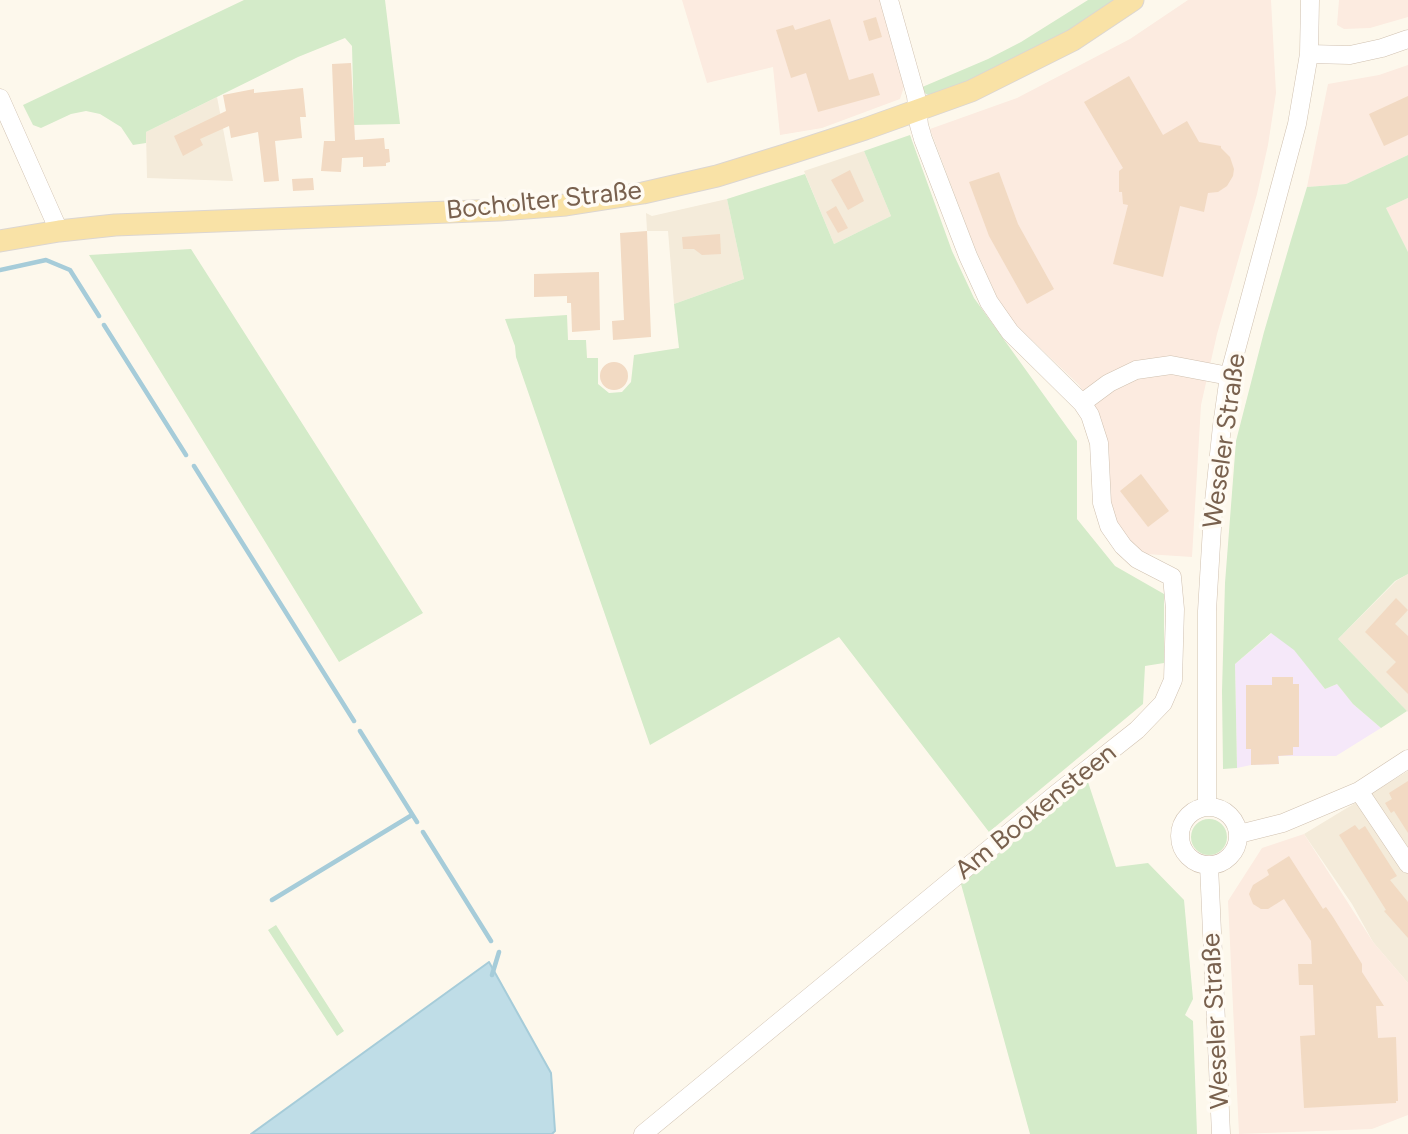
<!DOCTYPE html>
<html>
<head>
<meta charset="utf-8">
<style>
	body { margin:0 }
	canvas { display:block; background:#fdf8ec }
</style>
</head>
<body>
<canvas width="1408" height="1134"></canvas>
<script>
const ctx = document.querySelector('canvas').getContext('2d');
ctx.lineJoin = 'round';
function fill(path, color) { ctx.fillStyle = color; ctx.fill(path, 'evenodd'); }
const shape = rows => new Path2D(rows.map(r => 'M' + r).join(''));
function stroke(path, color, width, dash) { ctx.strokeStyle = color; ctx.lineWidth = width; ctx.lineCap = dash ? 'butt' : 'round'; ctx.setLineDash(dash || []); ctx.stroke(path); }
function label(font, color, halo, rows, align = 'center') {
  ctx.font = font + ' Figtree,sans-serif'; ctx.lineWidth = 7; ctx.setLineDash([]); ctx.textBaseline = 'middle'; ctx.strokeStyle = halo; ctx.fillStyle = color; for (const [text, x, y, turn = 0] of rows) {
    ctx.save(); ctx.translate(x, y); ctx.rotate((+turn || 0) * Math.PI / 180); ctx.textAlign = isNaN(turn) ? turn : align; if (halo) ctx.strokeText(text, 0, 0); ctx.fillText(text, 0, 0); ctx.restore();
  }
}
const residential = shape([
	[217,97,233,181,147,178,146,132],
	[864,151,891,216,834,244,804,171],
	[727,199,744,279,674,304,668,231,647,231,646,213,652,216],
	[1408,574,1408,712,1338,639,1396,581],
	[1408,771,1408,983,1373,942,1352,904,1304,834]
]);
const commercial = shape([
	[682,0,881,0,904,87,900,99,822,128,780,135,773,67,707,83],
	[1188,0,1271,0,1276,93,1268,145,1257,194,1217,334,1201,405,1192,557,1146,554,1122,534,1111,509,1101,418,1079,385,1013,322,997,297,972,241,930,129,1017,98,1130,39],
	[1339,0,1408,0,1408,17,1370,28,1344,29,1337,25],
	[1408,65,1408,155,1346,184,1307,187,1328,84,1379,75],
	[1408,198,1408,252,1386,208],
	[1304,834,1373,942,1408,983,1408,1115,1372,1129,1239,1134,1228,901,1262,848]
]);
const education = shape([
	[1272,633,1294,649,1325,689,1337,684,1353,704,1381,728,1336,756,1279,756,1279,764,1251,765,1237,768,1235,664]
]);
const green = shape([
	[244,0,385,0,400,124,354,125,352,46,345,38,298,57,146,132,146,143,133,145,121,127,100,114,86,111,71,114,41,128,33,125,23,105],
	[1088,0,1116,0,1084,22,1022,58,934,96,926,94,920,88,988,59,1021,42],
	[910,135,952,251,974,298,1077,441,1077,519,1115,566,1164,594,1164,663,1145,666,1143,704,989,832,839,637,650,745,516,357,515,346,505,319,567,315,568,340,586,340,587,358,598,358,598,384,609,393,622,392,631,382,634,355,679,348,674,304,744,279,727,199,805,174,834,244,891,216,864,151],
	[1408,155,1408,198,1386,208,1408,252,1408,574,1395,581,1338,639,1407,711,1381,728,1353,704,1337,684,1325,689,1294,650,1271,633,1235,664,1237,768,1223,769,1222,691,1225,583,1236,441,1264,332,1291,240,1307,187,1346,184],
	[191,249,423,613,339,662,89,255],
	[1088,782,1116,867,1148,863,1184,900,1193,999,1185,1015,1193,1021,1197,1134,1030,1134,961,884],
	'1191 837a18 18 0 1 1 36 0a18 18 0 1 1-36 0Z',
	[276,925,344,1031,337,1036,268,930]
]);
const water = shape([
	[489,962,551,1073,555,1131,552,1134,251,1134,489,962]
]);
const stream = shape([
	[0,270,46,260,70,270,99,316],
	[104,325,186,455],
	[194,466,354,721],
	[360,731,417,822],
	[423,832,491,941],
	[272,900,412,815],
	[492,975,499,952]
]);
const building = shape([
	[876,17,882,37,869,41,863,21],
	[830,19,849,80,873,73,880,95,818,112,806,73,791,78,776,30,793,25,795,30],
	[351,63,355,140,384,138,385,149,389,149,390,162,386,163,386,166,363,167,363,157,342,158,341,172,321,171,324,141,335,141,332,64],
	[1129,76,1163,135,1187,121,1199,142,1221,146,1221,148,1230,157,1234,169,1233,176,1227,186,1218,192,1208,193,1204,212,1180,206,1163,277,1113,264,1128,205,1123,204,1122,192,1119,192,1119,171,1123,168,1084,102],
	[303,88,306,117,300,117,302,138,275,141,279,181,264,182,258,132,231,138,229,126,200,139,203,145,183,156,174,136,226,111,223,95,254,89,254,93],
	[1408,96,1408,135,1384,146,1369,114],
	[850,170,864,201,848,210,831,180],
	[999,172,1018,224,1054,289,1027,304,989,236,969,182],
	[313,178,314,190,293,191,292,179],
	[836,206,848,228,838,233,826,212],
	[647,231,651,337,613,340,612,321,624,320,620,233],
	[720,234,721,254,702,255,694,249,683,249,682,237],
	[599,272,600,330,572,332,571,303,567,303,567,296,534,297,534,274],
	'600 376a14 14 0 1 1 28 0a14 14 0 1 1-28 0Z',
	[1141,474,1169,511,1148,527,1120,491],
	[1396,598,1408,610,1395,624,1408,636,1408,694,1386,672,1396,662,1365,632],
	[1272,677,1293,677,1293,684,1299,684,1299,747,1293,747,1293,755,1278,756,1279,764,1251,765,1251,749,1246,749,1246,685,1272,685],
	[1408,781,1408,833,1394,811,1391,813,1385,803,1392,799,1389,793],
	[1355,825,1359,830,1365,826,1397,876,1390,880,1408,902,1408,938,1384,911,1386,910,1339,835],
	[1289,856,1323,909,1326,907,1333,917,1362,964,1362,972,1384,1006,1376,1006,1378,1038,1396,1037,1398,1101,1396,1101,1396,1103,1304,1108,1300,1036,1315,1035,1313,985,1299,985,1298,964,1312,964,1311,941,1284,899,1268,909,1261,909,1253,904,1249,894,1253,885,1269,875,1267,870]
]);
const minor = shape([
	[1309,54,1350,55,1382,48,1408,39],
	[0,98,59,231],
	[1082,403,1109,383,1136,370,1171,365,1229,376],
	[1359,791,1408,864],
	'1180 836a29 29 0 1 1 58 0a29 29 0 1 1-58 0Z',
	[1207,807,1207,611,1213,511,1222,426,1229,376,1297,124,1309,54,1310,0],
	[1239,834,1283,823,1359,791,1408,759],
	[1209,865,1221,1134],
	[643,1134,1056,794,1137,730,1163,703,1173,680,1175,609,1172,577,1137,559,1123,546,1109,526,1102,503,1099,443,1090,415,1082,403,1010,332,989,302,968,256,923,139,919,125,916,96,889,0]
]);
const major = shape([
	[0,241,59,231,115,225,500,210,566,205,643,193,717,176,785,155,865,129,971,91,1073,40,1133,0]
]);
const streetNames = [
	["Bocholter Straße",544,201,-6],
	["Weseler Straße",1225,441,-82],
	["Am Bookensteen",1036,812,-39],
	["Weseler Straße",1216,1021,-93]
];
fill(residential, '#f4ebda');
fill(commercial, '#fcebe0');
fill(education, '#f5e8f9');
fill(green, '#d4ebc9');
fill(water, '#bfdde7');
stroke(water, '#a6ccd9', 2);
stroke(stream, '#a6ccd9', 4.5);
fill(building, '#f2dac3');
stroke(minor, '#d0c1b0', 19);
stroke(major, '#dcd6d1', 23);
stroke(minor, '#fff', 18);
stroke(major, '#f9e2a6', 21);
label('26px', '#79614e', '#fffbf3', streetNames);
</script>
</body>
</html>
